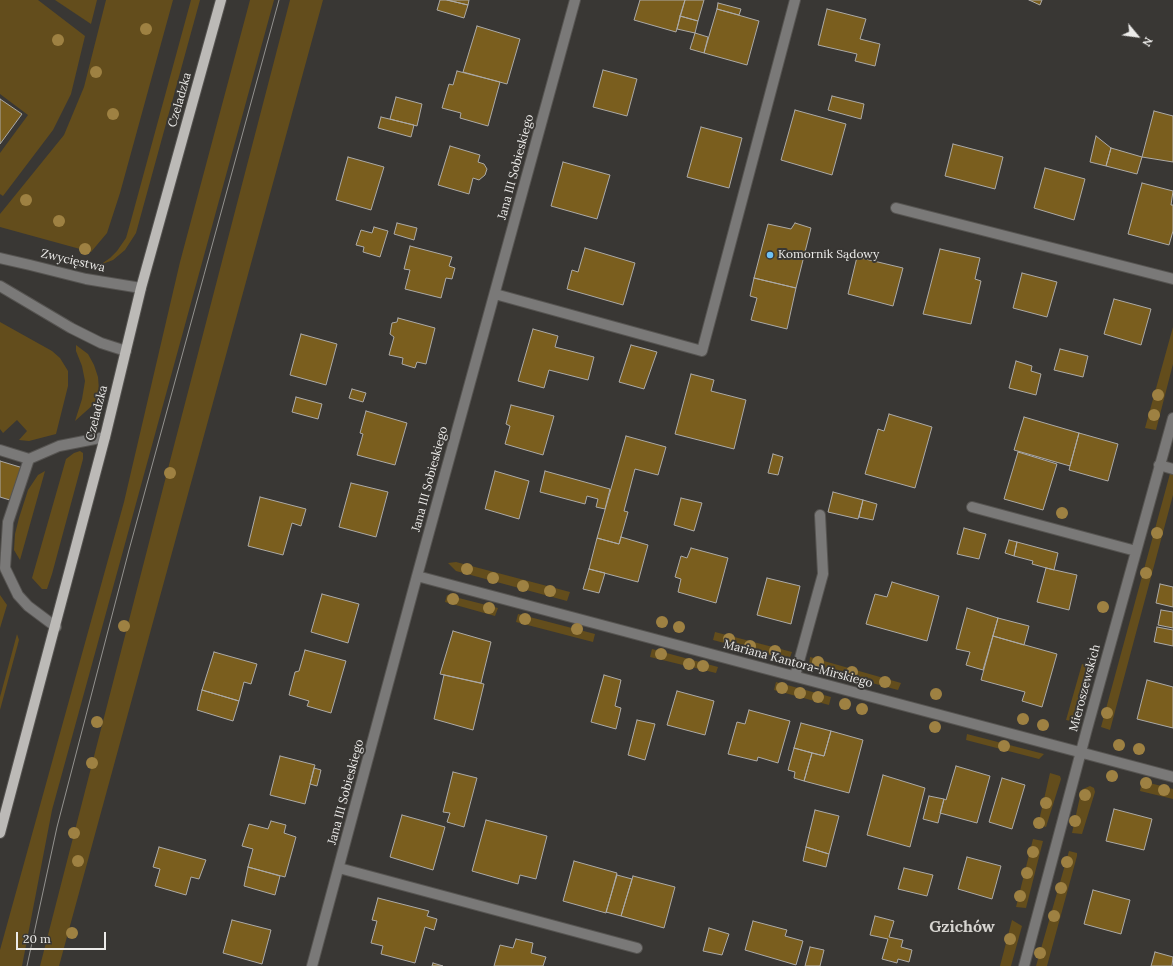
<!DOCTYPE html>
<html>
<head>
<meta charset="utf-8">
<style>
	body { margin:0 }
	#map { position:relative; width:1173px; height:966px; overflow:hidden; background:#393734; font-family:Lora,serif }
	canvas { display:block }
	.north { position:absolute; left:1117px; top:16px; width:40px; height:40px; -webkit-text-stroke:3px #393734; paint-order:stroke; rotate:119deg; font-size:11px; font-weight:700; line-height:16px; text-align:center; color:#ecebe9 }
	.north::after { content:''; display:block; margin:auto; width:14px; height:18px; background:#ecebe9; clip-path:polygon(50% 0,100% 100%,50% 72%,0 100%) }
	.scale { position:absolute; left:16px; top:932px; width:90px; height:18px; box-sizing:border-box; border:2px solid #ecebe9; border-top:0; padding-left:5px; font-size:12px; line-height:14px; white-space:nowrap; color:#ecebe9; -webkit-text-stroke:3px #393734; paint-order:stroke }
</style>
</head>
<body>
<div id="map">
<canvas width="1173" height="966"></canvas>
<div class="north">N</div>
<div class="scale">20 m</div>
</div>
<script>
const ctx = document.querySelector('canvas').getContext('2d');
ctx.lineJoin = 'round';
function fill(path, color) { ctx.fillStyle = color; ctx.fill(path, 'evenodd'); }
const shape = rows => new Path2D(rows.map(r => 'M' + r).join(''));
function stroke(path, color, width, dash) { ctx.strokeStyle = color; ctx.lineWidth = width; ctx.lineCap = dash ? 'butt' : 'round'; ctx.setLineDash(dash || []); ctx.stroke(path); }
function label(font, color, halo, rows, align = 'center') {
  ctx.font = font + ' Lora,serif'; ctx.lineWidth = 4; ctx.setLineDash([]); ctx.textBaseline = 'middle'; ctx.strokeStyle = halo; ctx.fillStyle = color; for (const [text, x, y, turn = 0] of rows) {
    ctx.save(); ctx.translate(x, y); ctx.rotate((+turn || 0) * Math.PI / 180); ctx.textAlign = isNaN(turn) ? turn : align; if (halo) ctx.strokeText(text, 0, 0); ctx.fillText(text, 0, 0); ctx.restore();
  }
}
const green = shape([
	[0,0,38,0,85,36,71,94,53,130,3,196,0,194,0,153,28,115,0,94],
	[55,0,97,0,91,24],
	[106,0,173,0,120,193,107,233,91,252,0,227,0,214,64,135,84,87],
	[191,0,200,0,136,233,125,250,113,260,100,265,110,258,117,251,126,238,130,224],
	[250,0,274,0,52,810,22,966,0,966,0,950,124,502,180,262],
	[290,0,323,0,59,966,40,966,170,461],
	[0,322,52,351,60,358,68,371,68,386,56,434,29,441,19,440,27,431,17,420,3,433,0,429],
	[1173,327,1173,364,1156,430,1145,428],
	[76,345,88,354,94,365,98,377,99,390,94,404,75,421,82,399,85,381,82,366,76,351],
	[80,451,83,453,83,459,52,574,47,589,42,589,32,578,66,459,74,453],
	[1171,470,1173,472,1173,495,1110,730,1101,727],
	[45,471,20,560,14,550,15,534,19,518,28,490,38,475],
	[456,562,570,592,567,601,456,571,448,563],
	[0,595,7,605,0,628],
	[447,595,498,608,495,616,445,602],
	[518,614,595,634,593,642,516,622],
	[715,632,792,652,789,660,713,640],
	[17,634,19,640,0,710,0,697],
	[652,649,718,667,716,673,650,657],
	[810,657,901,683,898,690,809,666],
	[1082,664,1092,667,1080,716,1076,722,1066,720],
	[776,682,831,697,829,705,774,690],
	[967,734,1044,754,1039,759,966,740],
	[1050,773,1060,776,1061,779,1046,827,1038,825],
	[1142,781,1173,789,1173,799,1140,791],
	[1090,786,1094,788,1095,792,1082,834,1072,833,1081,792,1083,789],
	[1033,839,1043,841,1026,908,1016,907],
	[1069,851,1077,853,1077,856,1047,966,1036,966],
	[1012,920,1022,926,1011,966,1000,966]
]);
const building = shape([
	[440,0,447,0,468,5,464,18,437,10,440,0],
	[447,0,469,0,468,5,447,0],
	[640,0,685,0,676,32,634,20,640,0],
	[685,0,704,0,698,21,680,16,685,0],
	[1029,0,1042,0,1040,5,1029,0],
	[718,3,741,9,739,15,717,9,718,3],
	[717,9,759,21,747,65,704,53,717,9],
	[827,9,866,19,860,39,880,44,875,66,855,61,857,54,818,45,827,9],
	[680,16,698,21,695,33,677,29,680,16],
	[477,26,520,39,507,84,463,72,477,26],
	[695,33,708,37,704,53,690,49,695,33],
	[603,70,637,79,627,116,593,107,603,70],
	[457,71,500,82,488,126,460,118,461,113,442,108,449,84,453,85,457,71],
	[832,96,864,104,861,119,828,110,832,96],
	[396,97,422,104,417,126,390,119,396,97],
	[0,99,22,114,0,144,0,99],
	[795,110,846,124,832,175,781,160,795,110],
	[1154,111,1173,116,1173,162,1142,157,1154,111],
	[381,117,414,125,411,137,378,128,381,117],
	[701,127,742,138,729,188,687,177,701,127],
	[1096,136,1111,148,1106,166,1090,162,1096,136],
	[953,144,1003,157,995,189,945,176,953,144],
	[450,146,480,155,478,162,484,164,487,169,485,175,479,180,473,178,469,194,438,185,450,146],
	[1111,148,1142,157,1137,174,1106,166,1111,148],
	[348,157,384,167,371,210,336,200,348,157],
	[563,162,610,175,597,219,551,206,563,162],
	[1045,168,1085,179,1074,220,1034,208,1045,168],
	[1142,183,1173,191,1171,205,1173,205,1173,231,1169,245,1128,234,1142,183],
	[397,223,417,228,414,240,394,234,397,223],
	[795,223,811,228,796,288,754,278,768,224,791,229,795,223],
	[374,227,388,231,380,257,363,252,364,247,356,245,361,230,372,233,374,227],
	[410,246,452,257,449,266,455,268,452,279,446,278,441,298,405,289,410,270,404,269,410,246],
	[585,248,635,263,623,305,567,289,572,270,578,272,585,248],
	[940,249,980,258,975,279,981,281,971,324,923,314,940,249],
	[857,257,903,268,893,306,848,294,857,257],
	[1022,273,1057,282,1047,317,1013,308,1022,273],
	[754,278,796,288,787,329,751,320,757,298,750,296,754,278],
	[1114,299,1151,309,1141,345,1104,334,1114,299],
	[398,318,435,328,426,364,417,362,415,368,402,364,403,358,389,355,394,337,390,334,392,323,397,322,398,318],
	[533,329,558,336,555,347,594,357,588,380,549,370,544,388,518,381,533,329],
	[301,334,337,344,326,385,290,375,301,334],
	[631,345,657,352,644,389,619,382,631,345],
	[1060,349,1088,356,1083,377,1054,370,1060,349],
	[1016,361,1032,366,1031,371,1041,374,1036,395,1009,388,1016,361],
	[691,374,714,380,711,391,746,400,734,449,675,434,691,374],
	[352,389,366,393,363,402,349,398,352,389],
	[296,397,322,404,318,419,292,412,296,397],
	[511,405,554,416,543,455,505,444,510,426,506,424,511,405],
	[366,411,407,423,395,465,357,455,363,434,360,433,366,411],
	[889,414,932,427,915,488,865,474,878,429,884,431,889,414],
	[1024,417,1079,433,1070,466,1014,450,1024,417],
	[1079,433,1118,444,1108,481,1069,470,1079,433],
	[626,436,666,447,658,475,635,469,624,511,628,512,619,544,597,538,626,436],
	[1018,452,1057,464,1043,510,1004,499,1018,452],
	[773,454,783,457,778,475,768,473,773,454],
	[0,461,23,468,13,501,0,497,0,461],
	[495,471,529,481,519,519,485,509,495,471],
	[545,471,610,489,605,509,596,507,598,499,587,496,585,504,540,492,545,471],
	[351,483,388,492,376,537,339,527,351,483],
	[833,492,863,500,858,519,828,512,833,492],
	[260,497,306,509,301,526,292,523,283,555,248,546,260,497],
	[681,498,702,503,694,531,674,525,681,498],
	[863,500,877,504,873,520,859,517,863,500],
	[964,528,986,534,979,559,957,554,964,528],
	[621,537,648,545,638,582,589,569,597,538,619,544,621,537],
	[1009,540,1017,542,1014,556,1005,553,1009,540],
	[1017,542,1058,553,1054,570,1032,564,1033,561,1014,556,1017,542],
	[691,548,728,558,716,603,678,592,681,579,675,577,681,556,687,558,691,548],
	[1046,568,1077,575,1069,610,1037,602,1046,568],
	[589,569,605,573,599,593,583,589,589,569],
	[767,578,800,586,791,624,757,615,767,578],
	[892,582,939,596,927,641,866,624,875,594,887,597,892,582],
	[1160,584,1173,587,1173,607,1156,603,1160,584],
	[322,594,359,604,348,643,311,632,322,594],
	[967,608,998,618,983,670,966,665,970,652,956,649,967,608],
	[1161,610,1173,612,1173,628,1158,625,1161,610],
	[998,618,1029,626,1024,645,993,636,998,618],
	[1157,627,1173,630,1173,646,1154,642,1157,627],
	[453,631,491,642,481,683,440,674,453,631],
	[993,636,1057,654,1042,707,1022,701,1025,692,981,680,993,636],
	[305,650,346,661,331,713,307,706,309,701,289,695,295,672,299,671,305,650],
	[214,652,257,664,251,684,244,682,239,701,202,690,214,652],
	[444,675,484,684,473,730,434,719,444,675],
	[604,675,621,680,615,706,621,708,616,729,591,722,604,675],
	[1147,680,1173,687,1173,728,1137,719,1147,680],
	[202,690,239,701,233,721,197,710,202,690],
	[677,691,714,701,705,735,667,725,677,691],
	[749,710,790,721,778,763,758,757,757,761,728,754,737,722,745,724,749,710],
	[637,720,655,724,645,760,628,755,637,720],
	[801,723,831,731,824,756,794,748,801,723],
	[831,731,863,740,849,793,804,781,812,753,824,756,831,731],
	[794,748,812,753,804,781,794,778,795,772,788,770,794,748],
	[280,756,315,765,305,804,270,795,280,756],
	[956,766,990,776,977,823,940,813,944,799,946,800,956,766],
	[314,768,321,770,317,786,310,784,314,768],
	[453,772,477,778,464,827,447,822,450,813,443,812,453,772],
	[883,775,925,788,910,847,867,835,883,775],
	[1002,778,1025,785,1012,829,989,822,1002,778],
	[929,796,944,799,938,823,923,819,929,796],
	[1114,809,1152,819,1144,850,1106,841,1114,809],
	[815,810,839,816,829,854,806,847,815,810],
	[402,815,445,827,433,870,390,857,402,815],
	[486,820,547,836,536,879,520,875,518,884,472,871,486,820],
	[271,821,286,825,284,833,296,837,285,877,248,867,253,849,242,846,249,824,268,829,271,821],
	[159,847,206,860,199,879,191,877,186,895,155,886,160,869,153,867,159,847],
	[806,847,829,854,826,867,803,861,806,847],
	[967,857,1001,866,992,899,958,889,967,857],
	[574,861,617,873,606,913,563,901,574,861],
	[248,867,280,876,275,895,244,886,248,867],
	[904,868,933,875,927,896,898,889,904,868],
	[617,875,632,879,621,916,606,912,617,875],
	[633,876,675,887,664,928,621,916,633,876],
	[1093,890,1130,900,1121,934,1084,924,1093,890],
	[378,898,429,911,427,916,437,919,434,930,425,927,415,963,381,954,383,946,371,943,377,921,372,920,378,898],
	[875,916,894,921,889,937,903,940,901,947,912,950,909,962,898,959,897,963,882,959,888,939,870,935,875,916],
	[232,920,271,930,262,964,223,953,232,920],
	[753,921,787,930,785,936,803,941,796,965,745,950,753,921],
	[709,928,729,934,722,955,703,951,709,928],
	[516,939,533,943,531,953,546,957,543,966,494,966,500,945,513,948,516,939],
	[810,947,824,950,820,966,805,966,810,947],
	[1155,952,1173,957,1172,966,1151,966,1155,952],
	[433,963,443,966,432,966,433,963]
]);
const minor = shape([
	[896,208,1173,279],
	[0,258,30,265,86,279,141,288],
	[0,286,71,328,101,343,126,351],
	[495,294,702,351,795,0],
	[0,450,29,459,59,446,105,437],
	[29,459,8,522,5,568,18,595,28,606,56,627],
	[1159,465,1173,469],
	[972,507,1136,551],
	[417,576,1173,777],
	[795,676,823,574,820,515],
	[339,868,637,948],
	[312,966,417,576,575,0],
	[1024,966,1087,729,1173,418]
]);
const major = shape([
	[0,833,105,437,141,288,221,0]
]);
const tram = shape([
	[27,966,57,827,129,550,279,0]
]);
const trees = [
	[146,29],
	[58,40],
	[96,72],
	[113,114],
	[26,200],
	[59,221],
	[85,249],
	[1158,395],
	[1154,415],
	[170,473],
	[1062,513],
	[1157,533],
	[467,569],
	[1146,573],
	[493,578],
	[523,586],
	[550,591],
	[453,599],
	[1103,607],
	[489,608],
	[525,619],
	[662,622],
	[124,626],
	[679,627],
	[577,629],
	[729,639],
	[750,646],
	[775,651],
	[661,654],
	[818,662],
	[689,664],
	[703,666],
	[852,672],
	[885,682],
	[782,688],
	[800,693],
	[936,694],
	[818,697],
	[845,704],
	[862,709],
	[1107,713],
	[1023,719],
	[97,722],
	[1043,725],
	[935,727],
	[1119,745],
	[1004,746],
	[1139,749],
	[92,763],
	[1112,776],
	[1146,783],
	[1164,790],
	[1085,795],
	[1046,803],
	[1075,821],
	[1039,823],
	[74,833],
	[1033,852],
	[78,861],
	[1067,862],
	[1027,873],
	[1061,888],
	[1020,896],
	[1054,916],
	[72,933],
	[1010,939],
	[1040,953]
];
const markers = [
	[770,255,4,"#6fc2f4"]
];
const streetNames = [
	["Czeladzka",180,100,-74],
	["Jana III Sobieskiego",516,167,-75],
	["Zwycięstwa",73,261,13],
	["Czeladzka",97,413,-76],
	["Jana III Sobieskiego",430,479,-75],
	["Mariana Kantora-Mirskiego",798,664,15],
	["Mieroszewskich",1085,688,-75],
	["Jana III Sobieskiego",346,792,-75]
];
const poiNames = [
	["Komornik Sądowy",778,255]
];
const districtNames = [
	["Gzichów",962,927]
];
fill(green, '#634d1c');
fill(building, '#7a5e1e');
stroke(building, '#acaaa7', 1);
stroke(minor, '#565451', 12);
stroke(major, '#565451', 12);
stroke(minor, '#7a7978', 10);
stroke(major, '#bcbab7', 10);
stroke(tram, '#93928f', 1);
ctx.fillStyle = '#9e8142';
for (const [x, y] of trees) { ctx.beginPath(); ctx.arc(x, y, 6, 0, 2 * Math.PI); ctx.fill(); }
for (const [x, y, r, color] of markers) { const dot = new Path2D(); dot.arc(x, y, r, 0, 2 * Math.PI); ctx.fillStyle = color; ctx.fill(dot); stroke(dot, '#393734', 1.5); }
label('12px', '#ecebe9', '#393734', streetNames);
label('12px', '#ecebe9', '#393734', poiNames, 'left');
label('bold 16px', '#d7d5d1', '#393734', districtNames);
</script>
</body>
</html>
